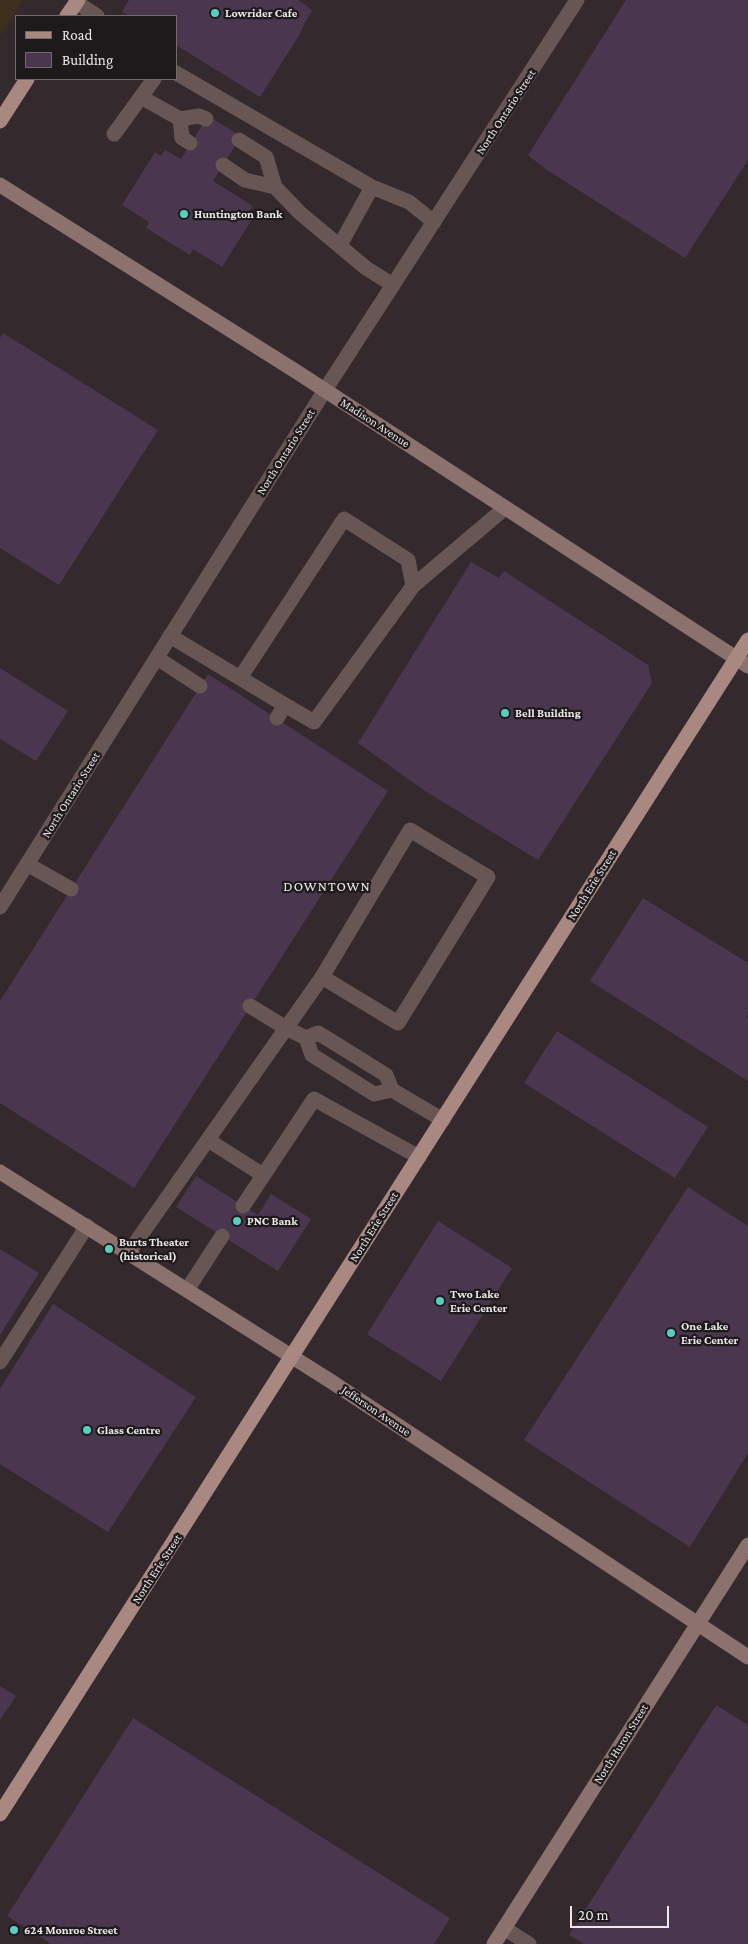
<!DOCTYPE html>
<html>
<head>
<meta charset="utf-8">
<style>
	body { margin:0 }
	#map { position:relative; width:748px; height:1944px; overflow:hidden; background:#272324; font-family:"Crimson Pro",serif }
	canvas { display:block }
	.legend { position:absolute; left:15px; top:15px; width:162px; height:65px; box-sizing:border-box; background:#1e191b; border:1px solid #706c6e; margin:0; padding:6px 9px; list-style:none; font-size:15px; color:#ece9ea }
	.legend li { display:flex; align-items:center; gap:10px; height:25px }
	.legend b { width:25px; border:1px solid #706c6e }
	.scale { position:absolute; left:570px; top:1906px; width:99px; height:22px; box-sizing:border-box; border:2px solid #ece9ea; border-top:0; padding-left:6px; font-size:15px; line-height:18px; white-space:nowrap; color:#ece9ea; -webkit-text-stroke:4px #1e191b; paint-order:stroke }
</style>
</head>
<body>
<div id="map">
<canvas width="748" height="1944"></canvas>
<ul class="legend">
<li><b style="height:6px;background:#a98882"></b>Road</li>
<li><b style="height:14px;background:#4a364e"></b>Building</li>
</ul>
<div class="scale">20 m</div>
</div>
<script>
const ctx = document.querySelector('canvas').getContext('2d');
ctx.lineJoin = 'round';
function fill(path, color) { ctx.fillStyle = color; ctx.fill(path, 'evenodd'); }
const shape = rows => new Path2D(rows.map(r => 'M' + r).join(''));
function stroke(path, color, width, dash) { ctx.strokeStyle = color; ctx.lineWidth = width; ctx.lineCap = dash ? 'butt' : 'round'; ctx.setLineDash(dash || []); ctx.stroke(path); }
function label(font, color, halo, rows, align = 'center') {
  ctx.font = font + ' "Crimson Pro",serif'; ctx.lineWidth = 4.5; ctx.setLineDash([]); ctx.textBaseline = 'middle'; ctx.strokeStyle = halo; ctx.fillStyle = color; for (const [text, x, y, turn = 0] of rows) {
    ctx.save(); ctx.translate(x, y); ctx.rotate((+turn || 0) * Math.PI / 180); ctx.textAlign = isNaN(turn) ? turn : align; if (halo) ctx.strokeText(text, 0, 0); ctx.fillText(text, 0, 0); ctx.restore();
  }
}
const built = shape([
	[0,0,748,0,748,1944,0,1944],
	[16,16,176,16,176,79,16,79]
]);
const green = shape([
	[0,0,23,0,0,37]
]);
const building = shape([
	[129,0,298,0,312,10,298,37,260,97,176,45,176,16,129,16,122,12],
	[626,0,748,0,748,160,685,258,544,168,528,155],
	[208,116,241,136,213,181,253,206,248,214,253,218,222,267,193,249,190,255,146,228,149,222,122,205,155,152,161,156,165,150,181,159],
	[3,333,158,430,59,585,0,548,0,338],
	[471,562,499,578,504,571,648,665,652,683,538,860,425,791,358,743],
	[0,668,68,711,36,761,0,739],
	[208,674,388,791,134,1188,0,1103,0,1001],
	[643,898,748,963,748,1014,746,1017,748,1018,748,1081,590,981],
	[557,1031,708,1127,675,1178,524,1083],
	[196,1176,258,1215,271,1194,311,1219,278,1271,176,1207],
	[688,1187,748,1226,748,1453,690,1547,524,1440],
	[438,1221,512,1268,441,1381,367,1334],
	[0,1249,39,1273,0,1335],
	[53,1304,196,1397,108,1532,0,1464,0,1389],
	[0,1686,16,1696,0,1720],
	[716,1705,748,1725,748,1944,584,1944,569,1935],
	[133,1718,450,1918,434,1944,51,1944,7,1916]
]);
const lane = shape([
	[76,2,97,16],
	[176,73,372,187,409,202,434,222],
	[141,97,180,119,199,116,206,119],
	[180,119,182,138,190,143],
	[114,134,154,79],
	[239,140,266,157,275,187,300,213,366,268,393,285],
	[223,165,245,180,275,187],
	[340,245,372,187],
	[413,586,505,508],
	[170,636,285,705,314,722,413,586,408,560,344,519,240,678],
	[157,658,200,686],
	[277,718,285,705],
	[27,864,71,889],
	[250,1006,286,1028,306,1038,312,1055,374,1094,392,1090],
	[306,1038,318,1033,328,1039,386,1075,392,1090,443,1120],
	[208,1140,263,1175],
	[243,1206,314,1099,419,1157],
	[129,1252,322,977,410,830,488,877,398,1023,322,977],
	[187,1290,222,1236],
	[0,1362,87,1226],
	[504,1928,529,1944]
]);
const street = shape([
	[0,907,325,390,577,0]
]);
const secondary = shape([
	[0,185,297,372,748,666],
	[0,1172,332,1382,748,1657],
	[494,1944,748,1545]
]);
const primary = shape([
	[67,16,78,0],
	[0,121,27,79],
	[0,1814,748,640]
]);
const markers = [
	[215,13,5,"#5acebe"],
	[184,214,5,"#5acebe"],
	[505,713,5,"#5acebe"],
	[237,1221,5,"#5acebe"],
	[109,1249,5,"#5acebe"],
	[440,1301,5,"#5acebe"],
	[671,1333,5,"#5acebe"],
	[87,1430,5,"#5acebe"],
	[14,1930,5,"#5acebe"]
];
const poiNames = [
	["Lowrider Cafe",225,13],
	["Huntington Bank",194,214],
	["Bell Building",515,713],
	["PNC Bank",247,1221],
	["Burts Theater",119,1242],
	["(historical)",119,1256],
	["Two Lake",450,1294],
	["Erie Center",450,1308],
	["One Lake",681,1326],
	["Erie Center",681,1340],
	["Glass Centre",97,1430],
	["624 Monroe Street",24,1930]
];
const streetNames = [
	["North Ontario Street",506,112,-57],
	["Madison Avenue",375,423,33],
	["North Ontario Street",286,452,-58],
	["North Ontario Street",71,795,-58],
	["North Erie Street",592,885,-58],
	["North Erie Street",374,1227,-58],
	["Jefferson Avenue",376,1411,34],
	["North Erie Street",157,1569,-57],
	["North Huron Street",621,1744,-58]
];
const neighbourhoodNames = [
	["DOWNTOWN",327,887]
];
fill(built, '#342a2d');
fill(green, '#3e2e1e');
fill(building, '#4a364e');
stroke(lane, '#675653', 15);
stroke(street, '#675653', 15);
stroke(secondary, '#8c726e', 15);
stroke(primary, '#a98882', 15);
for (const [x, y, r, color] of markers) { const dot = new Path2D(); dot.arc(x, y, r, 0, 2 * Math.PI); ctx.fillStyle = color; ctx.fill(dot); stroke(dot, '#1e191b', 2); }
label('bold 12px', '#ece9ea', '#1e191b', poiNames, 'left');
label('12px', '#ece9ea', '#1e191b', streetNames);
ctx.letterSpacing = '1px';
label('14px', '#ece9ea', '#1e191b', neighbourhoodNames);
ctx.letterSpacing = '0px';
</script>
</body>
</html>
